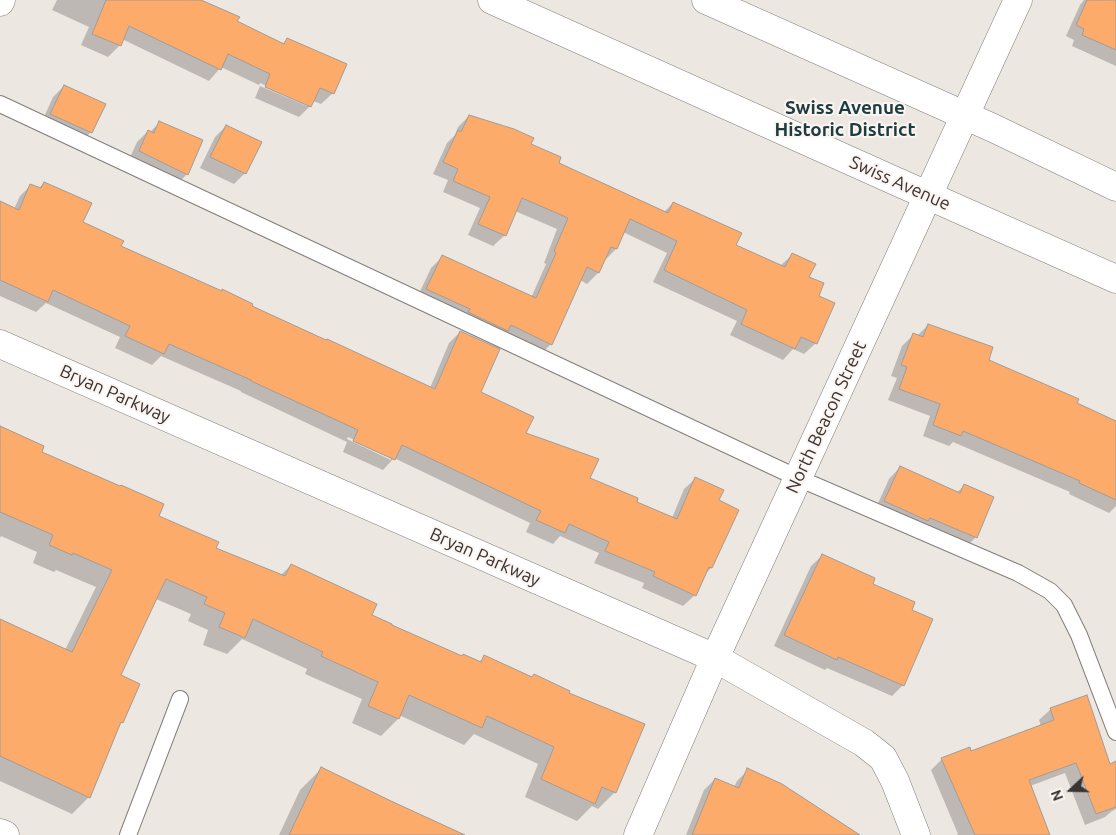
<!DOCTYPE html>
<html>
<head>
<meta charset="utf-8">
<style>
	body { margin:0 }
	#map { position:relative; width:1116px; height:835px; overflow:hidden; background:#ede7e2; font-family:Ubuntu,sans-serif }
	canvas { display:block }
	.north { position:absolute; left:1046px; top:765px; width:50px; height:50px; -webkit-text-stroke:4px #fbf4f0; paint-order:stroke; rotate:249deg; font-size:14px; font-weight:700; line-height:20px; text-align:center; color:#373432 }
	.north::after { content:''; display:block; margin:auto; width:18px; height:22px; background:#373432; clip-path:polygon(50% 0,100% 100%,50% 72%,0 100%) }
</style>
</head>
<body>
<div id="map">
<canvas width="1116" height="835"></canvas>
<div class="north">N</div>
</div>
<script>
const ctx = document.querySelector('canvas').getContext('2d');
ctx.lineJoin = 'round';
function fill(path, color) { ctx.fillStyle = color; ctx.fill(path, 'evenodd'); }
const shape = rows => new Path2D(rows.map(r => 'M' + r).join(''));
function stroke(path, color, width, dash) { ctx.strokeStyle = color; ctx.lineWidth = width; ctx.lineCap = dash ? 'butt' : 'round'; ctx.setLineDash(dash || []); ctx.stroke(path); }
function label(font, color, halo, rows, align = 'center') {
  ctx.font = font + ' Ubuntu,sans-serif'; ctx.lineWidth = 4; ctx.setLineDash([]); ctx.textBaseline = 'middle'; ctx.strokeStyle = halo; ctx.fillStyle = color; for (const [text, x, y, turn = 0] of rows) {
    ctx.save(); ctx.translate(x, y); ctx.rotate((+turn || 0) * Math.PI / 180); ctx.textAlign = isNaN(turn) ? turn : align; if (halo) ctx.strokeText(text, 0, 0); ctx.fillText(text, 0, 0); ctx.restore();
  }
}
const shadow = shape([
	[57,0,198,0,236,22,282,44,287,40,333,93,321,104,313,101,310,106,299,117,255,98,260,86,307,106,307,104,260,83,259,85,221,67,209,81,122,39,119,46,108,57,81,45,89,27,52,10],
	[1084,0,1116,0,1116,66,1072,46,1074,40,1066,36,1080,5],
	[64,86,104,104,90,133,79,144,40,126,53,97],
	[469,116,529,144,557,164,664,212,673,203,735,246,780,266,792,255,808,277,817,296,816,343,804,354,793,349,783,360,730,335,737,321,653,282,667,253,623,232,616,249,604,261,598,273,587,284,580,280,551,344,540,355,416,300,431,268,442,257,531,298,546,264,544,263,557,229,515,211,505,235,493,246,468,235,480,208,443,192,448,180,433,174,447,143,455,135,458,127],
	[159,123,187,174,176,185,128,162,137,142,148,131,150,132],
	[226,126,245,173,234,184,200,168,215,137],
	[44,183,82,223,119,247,430,388,449,343,460,332,479,393,524,434,589,478,635,502,672,518,684,489,696,478,717,501,737,510,711,568,704,575,695,595,683,606,642,588,644,583,594,563,599,553,560,536,553,544,526,532,530,523,394,458,383,470,343,452,347,442,241,392,241,391,161,356,152,365,115,348,120,337,46,303,36,312,0,296,0,202,14,209,20,196,31,185,38,189],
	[348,437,391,457,391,460,347,439],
	[928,325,987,361,1116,422,1116,506,1109,513,1069,494,1070,492,953,442,949,446,923,436,930,416,888,400,897,378,891,376,902,346,913,335,917,336],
	[0,430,214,549,281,575,291,565,371,616,461,657,479,662,484,657,615,792,598,809,592,806,577,821,525,797,538,764,474,734,464,745,399,715,398,719,381,736,352,723,362,699,305,674,307,669,242,639,227,654,203,645,208,630,188,621,191,614,156,599,119,675,122,722,118,726,89,797,72,814,0,781,0,620,65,650,96,587,56,570,54,572,33,563,37,552,1,536,0,538],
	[900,467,956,493,964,486,976,537,965,548,874,512,889,479],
	[823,555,910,610,903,685,892,696,827,668,825,670,774,646,811,566],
	[1051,709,1109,766,1116,763,1116,809,1112,811,1105,817,1085,825,1065,773,1030,786,1049,835,957,835,958,834,931,770,942,759,970,753,1041,726,1039,720],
	[321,769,433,835,279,835,300,790],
	[748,770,840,835,686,835,704,790,715,779,734,787,737,781]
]);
const building = shape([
	[106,0,201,0,240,17,237,21,284,44,287,38,347,64,334,94,320,88,311,107,265,87,270,74,228,54,221,70,129,26,121,46,92,34,106,0],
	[1087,0,1116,0,1116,50,1082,35,1084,29,1076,25,1087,0],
	[64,85,106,104,92,133,50,114,64,85],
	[469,115,514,129,534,138,531,144,561,157,559,163,668,213,673,202,742,233,736,245,785,267,792,253,816,264,809,277,824,283,819,296,835,303,817,344,801,337,795,349,741,324,747,310,664,270,677,241,630,219,617,249,611,247,599,273,587,267,552,345,511,325,508,331,468,312,470,309,426,289,442,255,536,298,556,253,554,251,568,218,522,198,506,236,478,224,490,197,453,181,458,169,443,162,458,130,461,132,469,115],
	[159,121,203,140,188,175,139,151,148,130,154,133,159,121],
	[226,125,262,142,246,174,210,157,226,125],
	[44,182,92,203,83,222,124,241,121,246,222,291,222,289,253,304,252,306,326,340,327,339,435,389,460,331,500,349,481,392,534,417,526,433,599,459,590,478,638,498,637,502,677,519,695,477,724,490,719,500,739,510,712,568,709,567,696,596,653,576,655,572,605,551,609,542,569,524,565,533,536,520,541,511,402,445,395,460,353,441,358,430,251,381,251,380,169,344,164,354,125,336,130,326,53,290,48,302,0,280,0,201,19,210,30,184,41,188,44,182],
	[928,324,993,347,989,360,1079,399,1077,403,1116,421,1116,500,1079,483,1080,481,963,431,961,436,933,425,940,404,899,389,907,367,901,365,913,333,923,337,928,324],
	[0,426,44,446,42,452,120,486,121,485,164,504,159,516,219,542,216,548,285,576,291,564,377,604,372,615,392,624,392,625,462,656,463,654,481,662,484,655,532,677,534,674,570,691,569,693,645,724,616,793,602,787,595,804,541,779,554,747,487,716,482,728,409,695,399,719,368,706,378,682,321,656,323,652,253,619,245,638,219,627,225,613,204,604,207,597,166,579,121,675,140,684,123,723,121,722,90,798,0,756,0,619,72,652,112,570,73,553,72,555,49,545,53,535,0,512,0,426],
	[900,466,960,493,964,484,994,497,977,538,930,518,928,521,884,501,900,466],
	[822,554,875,578,873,584,915,602,912,610,933,619,904,686,838,657,837,660,784,635,822,554],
	[1087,695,1110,764,1116,761,1116,807,1096,814,1076,763,1029,780,1050,835,975,835,941,758,970,747,971,751,1054,720,1050,708,1087,695],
	[321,767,391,801,465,835,289,835,321,767],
	[747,768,782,784,860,835,692,835,715,778,739,788,747,768]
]);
const lane = shape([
	[0,104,798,478,1018,573,1050,591,1064,605,1079,635,1116,732],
	[128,835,180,699]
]);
const street = shape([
	[0,2,1,0],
	[0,344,715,658,864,743,883,758,895,781,916,835]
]);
const secondary = shape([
	[492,0,893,180,1116,279],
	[706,0,993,128,1116,187],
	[0,833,5,835],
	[638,835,715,658,1018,0]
]);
const streetNames = [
	["Swiss Avenue",900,183,24],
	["Bryan Parkway",115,394,24],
	["North Beacon Street",826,417,-65],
	["Bryan Parkway",485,557,24]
];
const neighbourhoodNames = [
	["Swiss Avenue",845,108],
	["Historic District",845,130]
];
fill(shadow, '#0003');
fill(building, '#fcab6a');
stroke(building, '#a19b97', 1);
stroke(lane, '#837e7a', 18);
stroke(street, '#837e7a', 29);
stroke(secondary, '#837e7a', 29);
stroke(lane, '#fff', 16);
stroke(street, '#fff', 28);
stroke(secondary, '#fff', 28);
label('18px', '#373432', '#fbf4f0', streetNames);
label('bold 19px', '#1b3d41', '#fbf4f0', neighbourhoodNames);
</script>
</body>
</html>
